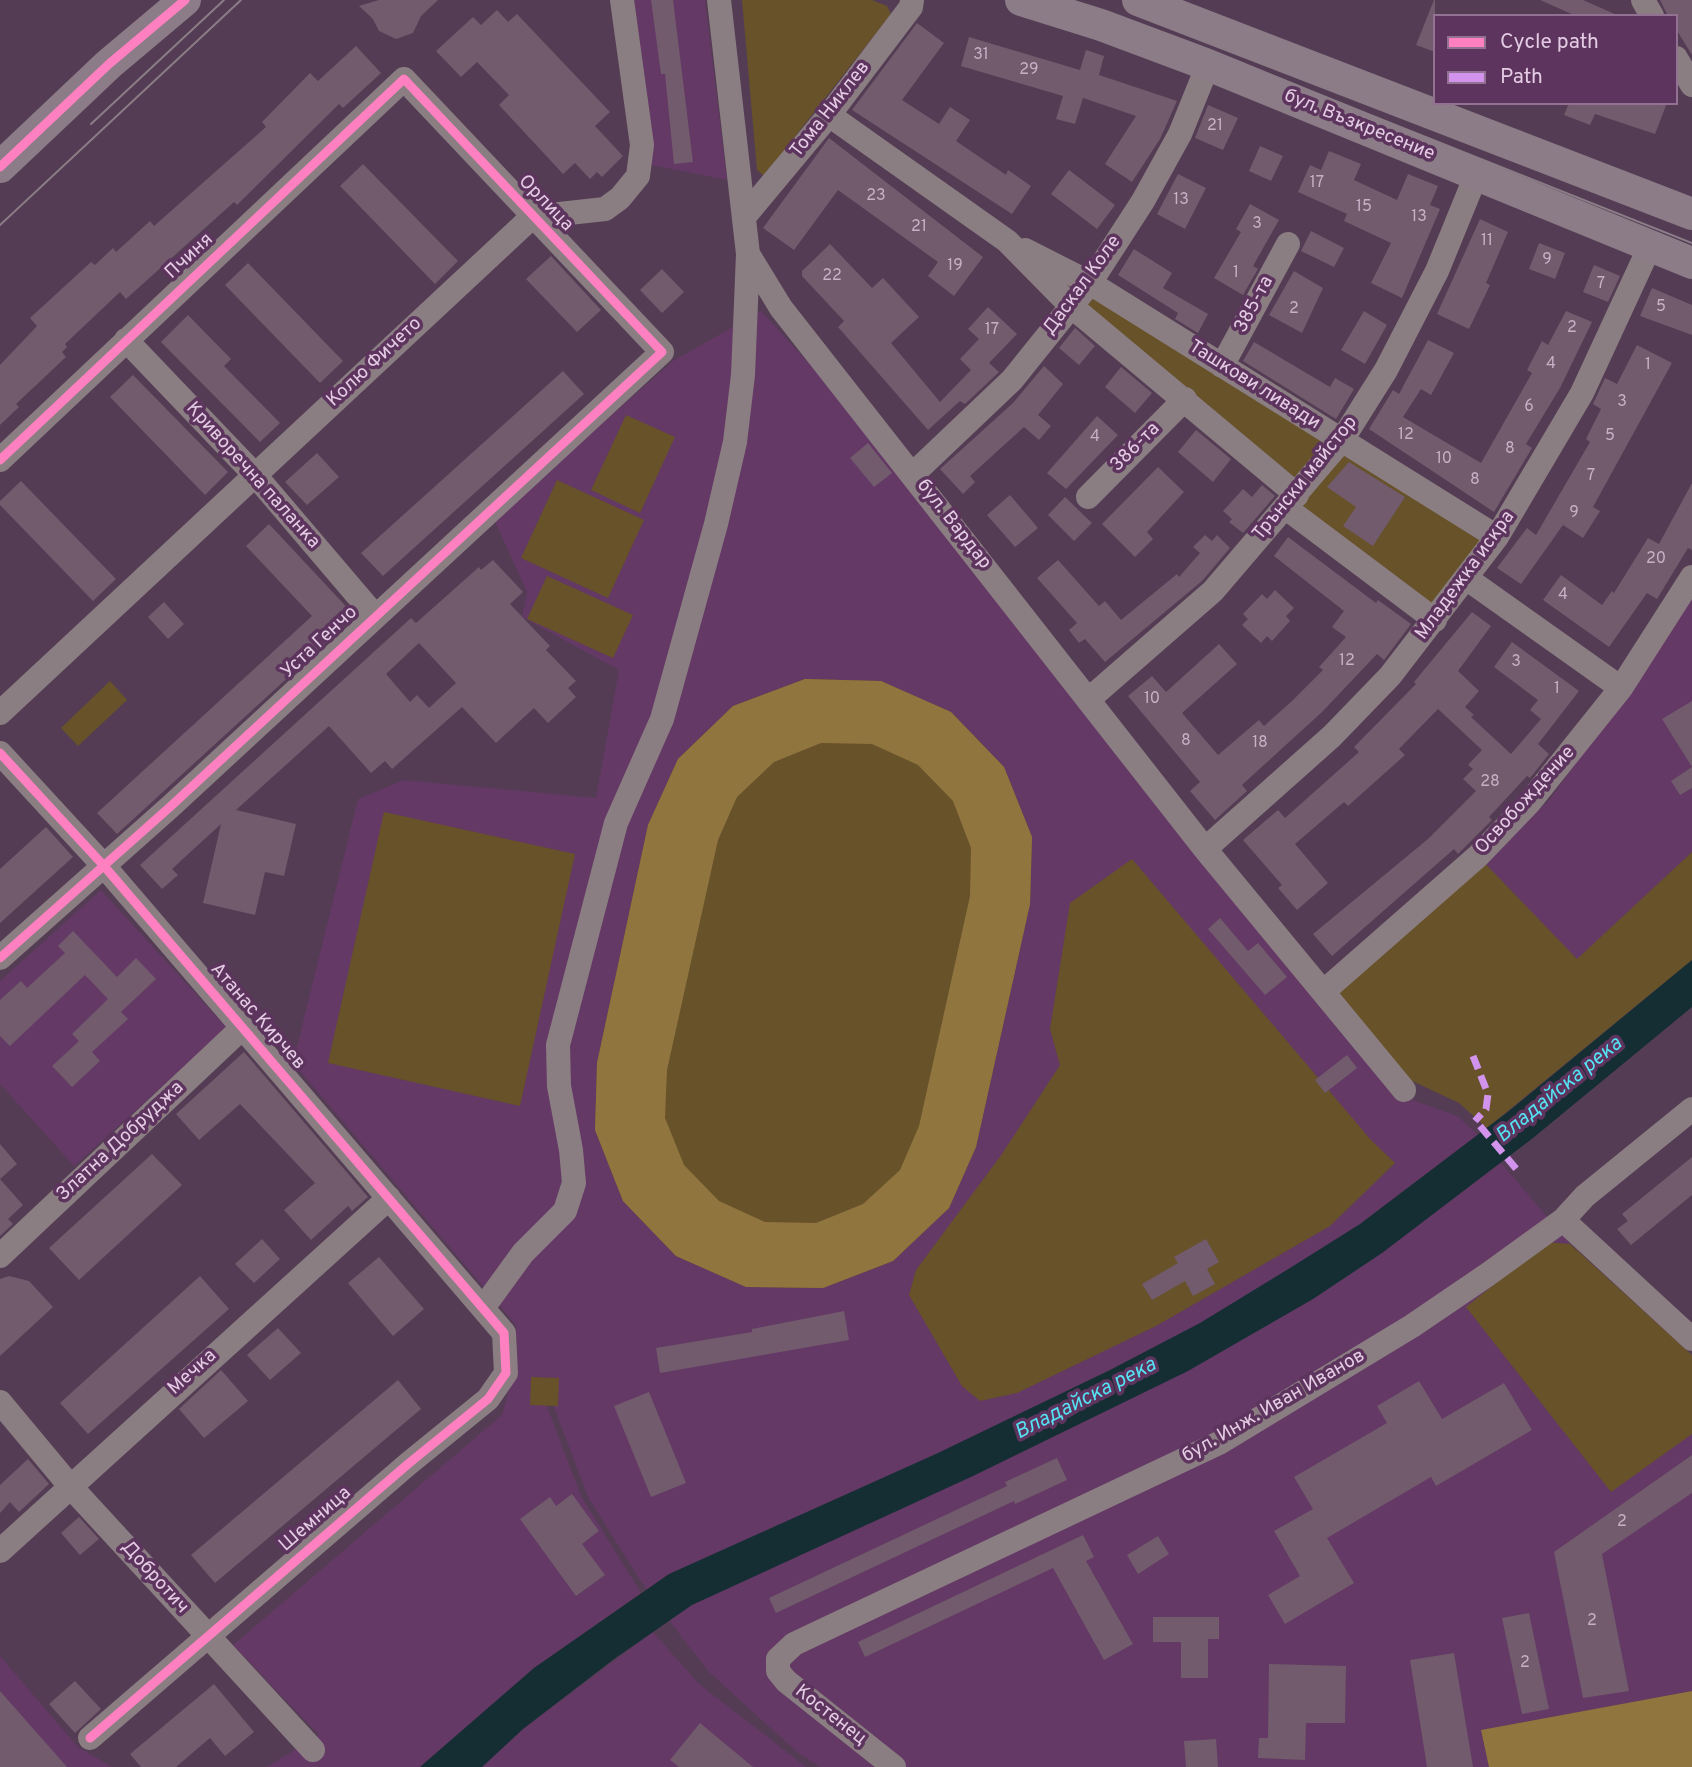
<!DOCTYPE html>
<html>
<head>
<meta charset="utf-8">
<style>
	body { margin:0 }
	#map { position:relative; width:1692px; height:1767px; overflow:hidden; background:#543d54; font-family:Overpass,sans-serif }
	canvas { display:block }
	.legend { position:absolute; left:1433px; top:14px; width:245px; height:91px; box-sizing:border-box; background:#5d345d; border:2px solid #937193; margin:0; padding:9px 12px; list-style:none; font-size:21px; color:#e5cce5 }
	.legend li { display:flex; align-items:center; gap:14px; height:35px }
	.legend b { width:35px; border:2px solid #937193 }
</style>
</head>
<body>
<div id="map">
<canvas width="1692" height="1767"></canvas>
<ul class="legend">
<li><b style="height:9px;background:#ff80c0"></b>Cycle path</li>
<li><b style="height:9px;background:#d193ec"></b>Path</li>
</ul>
</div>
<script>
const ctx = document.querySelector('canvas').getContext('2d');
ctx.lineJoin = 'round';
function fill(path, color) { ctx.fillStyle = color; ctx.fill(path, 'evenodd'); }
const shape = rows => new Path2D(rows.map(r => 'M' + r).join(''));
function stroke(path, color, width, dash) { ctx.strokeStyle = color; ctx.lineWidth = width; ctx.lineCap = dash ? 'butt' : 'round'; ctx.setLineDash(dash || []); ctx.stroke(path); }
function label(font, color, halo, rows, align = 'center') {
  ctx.font = font + ' Overpass,sans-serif'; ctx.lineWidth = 7; ctx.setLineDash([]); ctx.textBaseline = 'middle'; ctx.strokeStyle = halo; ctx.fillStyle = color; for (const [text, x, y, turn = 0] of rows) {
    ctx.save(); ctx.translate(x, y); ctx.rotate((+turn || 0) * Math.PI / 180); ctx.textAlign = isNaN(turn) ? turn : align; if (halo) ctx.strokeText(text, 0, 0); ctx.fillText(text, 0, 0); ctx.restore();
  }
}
const built = shape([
	[631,0,705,0,727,180,651,165],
	[761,311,824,380,1390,1092,1457,1116,1475,1132,1570,1244,1692,1355,1692,1691,1481,1730,1489,1767,820,1767,797,1752,710,1673,683,1639,640,1580,588,1497,545,1383,535,1375,581,1496,641,1593,534,1668,420,1767,267,1767,319,1735,233,1645,502,1415,517,1360,516,1325,293,1063,358,799,404,780,596,798,619,670,522,617,527,592,494,519,673,361],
	[1692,590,1692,852,1577,960,1485,864,1550,799,1626,694],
	[101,890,227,1028,74,1166,0,1084,0,981],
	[653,1632,698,1683,806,1767,482,1767,523,1729],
	[0,1656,78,1747,112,1767,0,1767]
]);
const green = shape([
	[742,0,872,0,887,6,891,14,764,176,757,170],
	[1092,287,1339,441,1296,492,1074,306],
	[626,415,675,437,640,513,591,490],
	[1342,440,1497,537,1435,620,1286,508],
	[557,480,644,520,608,598,521,558],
	[547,576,633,615,613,658,527,619],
	[805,679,881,681,951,712,1004,767,1032,837,1030,904,976,1147,949,1208,893,1261,823,1288,746,1287,676,1256,623,1201,595,1130,597,1063,648,825,678,759,733,706],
	[110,681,127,700,78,746,61,728],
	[384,812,575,854,520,1106,328,1063],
	[1692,852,1692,960,1487,1128,1459,1103,1408,1079,1334,992,1478,856,1577,959],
	[1132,859,1371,1140,1395,1163,1330,1226,1156,1326,1017,1393,980,1401,962,1386,909,1295,916,1270,1002,1154,1060,1065,1050,1029,1070,903],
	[1547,1242,1570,1244,1692,1355,1692,1434,1611,1492,1466,1307],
	[531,1377,559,1378,558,1406,530,1405]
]);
const forest = shape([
	[805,679,881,681,951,712,1004,767,1032,837,1030,904,976,1147,949,1208,893,1261,823,1288,746,1287,676,1256,623,1201,595,1130,597,1063,648,825,678,759,733,706],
	[821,743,872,744,918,765,953,801,971,848,970,896,919,1126,900,1170,863,1204,816,1223,765,1222,719,1201,684,1165,665,1118,667,1070,718,840,737,797,774,762],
	[1692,1691,1692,1767,1489,1767,1481,1730]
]);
const water = shape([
	[1692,960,1692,1007,1533,1138,1382,1253,1313,1299,1188,1371,973,1476,692,1605,614,1659,523,1729,482,1767,420,1767,534,1668,669,1574,938,1453,1110,1370,1200,1323,1290,1268,1360,1224,1509,1111]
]);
const building = shape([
	[379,0,438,0,421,16,413,33,396,39,379,31,373,19,359,6],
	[651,0,673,0,693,162,674,164,665,74,661,74],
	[1434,0,1435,0,1435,52,1416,45],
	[1540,0,1583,0,1619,16,1576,16],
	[1660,0,1692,0,1692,55,1676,29,1676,16,1668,16],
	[497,10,508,22,517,14,610,112,595,126,623,156,602,177,597,172,590,179,575,163,563,174,499,105,509,95,477,62,461,77,436,51,473,17,481,25],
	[917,23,944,43,902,100,939,124,950,107,970,120,956,141,1006,175,1008,170,1031,186,1012,214,852,110],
	[969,37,1080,70,1086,50,1104,56,1099,75,1177,101,1160,139,1132,182,1105,164,1136,116,1083,98,1075,124,1056,119,1063,96,961,66],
	[356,46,381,73,343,108,339,104,237,205,234,202,126,299,120,292,65,344,67,347,62,352,66,357,16,404,19,407,0,425,0,365,37,326,30,318,91,262,95,265,113,248,116,252,150,221,154,226,266,127,262,122,310,73,318,81],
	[1569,103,1667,103,1655,134,1595,114,1590,125,1564,115],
	[1208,105,1238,118,1223,150,1195,138],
	[829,138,983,257,954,296,928,276,938,262,838,190,794,250,763,228],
	[1260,146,1283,156,1271,181,1249,171],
	[1329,151,1361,164,1354,180,1397,200,1408,174,1438,186,1430,205,1440,209,1402,298,1371,283,1391,243,1344,221,1347,214,1298,192,1310,165,1321,170],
	[363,164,458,261,435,284,340,186],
	[1069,170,1115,205,1097,229,1051,194],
	[1178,174,1206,188,1185,229,1157,214],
	[1250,204,1279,220,1253,266,1258,269,1243,295,1214,278,1241,232,1236,229],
	[1480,219,1508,232,1486,283,1490,285,1469,329,1437,314],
	[1311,231,1344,248,1334,267,1301,251],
	[1539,243,1565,253,1555,279,1529,269],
	[830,244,872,288,883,278,919,317,891,343,940,402,971,370,960,359,979,339,968,329,988,307,1017,334,989,363,999,372,965,404,960,401,928,430,838,327,844,321,802,276,802,271],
	[1134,249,1172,273,1163,288,1208,314,1198,333,1175,319,1178,313,1118,275],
	[551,256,601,310,577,332,526,279],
	[248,263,343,361,320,383,225,285],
	[1594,265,1620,276,1608,302,1583,292],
	[662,269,684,292,662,313,640,290],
	[1294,271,1323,288,1302,333,1269,315],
	[1652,288,1692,305,1692,335,1640,316],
	[1364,311,1387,325,1365,364,1341,350],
	[1566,311,1592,322,1560,388,1526,444,1532,448,1494,512,1369,429,1393,390,1399,394,1428,340,1454,353,1431,395,1421,389,1403,417,1481,463,1532,373,1527,370,1542,341,1548,345],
	[188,315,231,359,224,366,280,423,260,442,161,342],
	[1075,328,1095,346,1079,365,1059,348],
	[1254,342,1330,387,1335,378,1354,389,1336,419,1243,361],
	[1637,345,1672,363,1593,507,1600,511,1583,538,1563,525,1521,584,1497,568,1527,528,1536,535,1590,442,1586,439,1601,409,1593,404,1605,378,1617,384],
	[1044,366,1063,384,1038,415,1051,426,1039,440,1024,427,970,476,975,482,963,494,940,469,1013,403],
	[1121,367,1152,393,1135,413,1105,387],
	[563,371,584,394,383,576,361,553],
	[133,375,228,472,205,495,110,397],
	[1097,416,1118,435,1066,489,1047,473],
	[1196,430,1231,459,1213,482,1178,452],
	[868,443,892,473,874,487,850,458],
	[317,453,339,477,307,505,285,482],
	[1349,462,1405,497,1373,546,1343,526,1356,507,1327,487],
	[1158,467,1184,492,1147,532,1153,539,1135,557,1102,524],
	[21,481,116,579,93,601,0,505,0,501],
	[1692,483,1692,550,1688,548,1657,599,1647,593,1609,647,1543,600,1561,575,1602,605,1612,591,1614,593,1648,538,1659,544],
	[1262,485,1275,496,1243,533,1229,522,1232,519,1223,511,1243,489,1252,497],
	[1010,495,1038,528,1015,547,987,515],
	[1065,497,1092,523,1074,541,1048,515],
	[269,524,355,616,117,834,97,813,312,616,246,546],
	[1205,535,1212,541,1217,535,1230,548,1202,581,1105,662,1085,639,1079,643,1069,630,1077,623,1037,578,1058,560,1099,606,1105,601,1121,620,1177,574,1179,577,1200,553,1193,547],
	[1288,537,1376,603,1378,600,1411,624,1384,660,1377,654,1322,712,1242,785,1247,791,1215,820,1190,791,1200,782,1128,696,1152,676,1166,692,1219,644,1237,664,1182,713,1218,755,1259,720,1264,726,1292,701,1323,670,1319,667,1346,637,1332,627,1344,611,1274,556],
	[493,560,523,592,510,604,550,646,546,650,576,681,568,688,576,697,548,723,534,708,496,743,462,707,392,769,385,761,371,773,329,726,236,810,296,824,284,876,265,872,255,915,203,903,221,824,172,869,178,875,162,889,140,865,411,618,416,623,479,567,481,570],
	[419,643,456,683,429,708,417,695,410,702,386,674],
	[1275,590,1294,608,1286,616,1290,621,1272,641,1267,636,1261,643,1242,625,1248,619,1243,614,1262,594,1267,599],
	[164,602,184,624,168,639,148,617],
	[1472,612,1491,626,1458,671,1479,691,1465,707,1474,715,1471,717,1511,754,1541,719,1530,710,1538,700,1494,667,1512,642,1579,691,1538,744,1549,754,1530,778,1527,776,1489,817,1492,820,1458,854,1454,849,1332,956,1313,934,1428,839,1476,791,1463,779,1473,769,1468,765,1482,750,1438,709,1399,749,1405,755,1348,806,1344,802,1295,844,1328,883,1297,910,1278,888,1282,885,1243,840,1278,810,1285,818,1359,752,1354,747,1416,684,1414,682],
	[1692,701,1692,767,1662,719],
	[1692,767,1692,788,1680,795,1671,781],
	[46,827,73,857,0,923,0,869],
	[1220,918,1248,951,1258,943,1287,977,1265,995,1208,929],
	[73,931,117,977,136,958,156,979,121,1012,128,1019,92,1052,100,1061,72,1087,52,1066,79,1041,72,1034,108,999,85,975,10,1046,0,1036,0,1000,21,981,27,988,65,953,58,946],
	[244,1052,368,1197,352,1211,348,1206,311,1240,284,1210,315,1183,240,1104,199,1140,176,1114],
	[1347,1055,1357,1068,1325,1093,1315,1080],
	[0,1144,17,1164,0,1179],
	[152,1154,182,1185,79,1280,49,1248],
	[1692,1157,1692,1195,1631,1245,1617,1229,1628,1221,1622,1214],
	[0,1179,23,1205,8,1219,13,1224,0,1236],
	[262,1239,280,1259,254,1283,235,1264],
	[1206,1239,1219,1262,1207,1269,1215,1284,1193,1296,1185,1281,1152,1300,1142,1284,1178,1263,1174,1257],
	[379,1257,424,1309,393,1336,348,1283],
	[9,1276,29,1281,53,1307,0,1356,0,1279],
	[200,1276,229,1309,88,1434,60,1403],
	[844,1311,849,1340,660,1373,656,1348,752,1332,752,1329],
	[278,1328,301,1353,270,1380,247,1355],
	[221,1370,248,1401,204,1438,179,1409],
	[398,1380,421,1409,215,1583,191,1555],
	[1419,1381,1442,1419,1504,1383,1532,1430,1436,1486,1431,1477,1327,1538,1354,1583,1285,1624,1268,1595,1300,1576,1274,1531,1313,1509,1294,1477,1387,1423,1377,1406],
	[649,1392,686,1483,651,1497,614,1406],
	[1692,1455,1692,1493,1602,1554,1629,1691,1583,1698,1554,1552],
	[1057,1458,1067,1480,1015,1504,1014,1501,776,1613,769,1598,1007,1486,1005,1482],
	[28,1459,49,1484,19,1512,10,1502,0,1513,0,1485],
	[572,1494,599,1531,582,1544,605,1575,576,1596,520,1519,550,1497,556,1506],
	[79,1517,99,1539,80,1555,61,1533],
	[1083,1535,1094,1557,1086,1561,1133,1644,1104,1660,1053,1568,865,1657,858,1642],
	[1158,1536,1169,1554,1138,1574,1127,1555],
	[1529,1613,1549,1709,1522,1714,1502,1618],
	[1153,1617,1219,1617,1219,1639,1208,1639,1208,1678,1181,1678,1181,1642,1153,1642],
	[1454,1653,1473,1767,1427,1767,1410,1660],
	[1269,1664,1346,1666,1345,1723,1306,1723,1305,1760,1258,1758,1259,1738,1268,1738],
	[75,1681,101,1709,75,1733,49,1704],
	[214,1684,254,1732,225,1756,210,1738,176,1767,141,1767,130,1754],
	[0,1691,67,1767,0,1767],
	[700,1723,753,1767,679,1767,670,1760],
	[1216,1739,1218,1767,1186,1767,1184,1741]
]);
const minor = shape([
	[719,0,748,254,781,308,1205,849,1404,1090],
	[1643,0,1652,16],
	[1676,58,1692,85],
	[829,115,1007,241,1071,306,1297,495],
	[744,217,829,115,911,7,912,0],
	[1025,250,1090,283,1497,537],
	[126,340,255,475,375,616],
	[1222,366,1288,244],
	[0,460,404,79,662,352,171,806,0,958],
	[913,474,1012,380,1090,283,1143,201,1180,134,1208,65],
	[1088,497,1185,399],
	[1286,508,1435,620],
	[1466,578,1621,688],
	[1088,700,1213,591,1342,440,1386,370,1437,271,1477,173],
	[0,713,532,217,605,209,620,198,638,176,642,145,622,0],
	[0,753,104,866,504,1333,506,1373,488,1399,408,1464,90,1738],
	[1205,849,1332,736,1390,676,1497,537,1582,393,1650,246],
	[1323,992,1478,856,1529,803,1621,688,1692,577],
	[1563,1220,1692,1339],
	[0,1256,242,1028],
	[483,1308,523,1253,565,1211,574,1183,571,1150,559,1086,558,1045,616,823,662,719,716,524,735,442,743,375,748,254],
	[0,1402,70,1486,313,1750],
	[0,1551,389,1198],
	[894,1767,786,1681,778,1671,778,1659,794,1644,1219,1443,1412,1326,1487,1275,1563,1220,1585,1196,1692,1109]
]);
const major = shape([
	[1021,0,1101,25,1208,65,1692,263],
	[1138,0,1692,214],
	[0,167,109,64,185,0]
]);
const tram = shape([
	[1069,0,1295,85,1692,243],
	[91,124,224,0],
	[0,225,241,0]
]);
const quiet = shape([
	[1473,1056,1488,1094,1486,1109,1475,1121],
	[1480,1126,1518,1171]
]);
const cycleway = shape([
	[0,167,109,64,185,0],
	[0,460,404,79,662,352,171,806,0,958],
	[0,753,104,866,504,1333,506,1373,488,1399,408,1464,90,1738]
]);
const numberNames = [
	["31",981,56],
	["29",1029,71],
	["21",1215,127],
	["17",1317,184],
	["23",876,197],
	["13",1181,201],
	["15",1364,208],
	["13",1419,218],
	["3",1257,225],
	["21",919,228],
	["11",1487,242],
	["9",1547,261],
	["19",955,267],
	["1",1236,274],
	["22",832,277],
	["7",1601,285],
	["5",1661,308],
	["2",1294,310],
	["2",1572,329],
	["17",992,331],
	["4",1551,365],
	["1",1648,366],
	["3",1622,403],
	["6",1529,408],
	["12",1406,436],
	["5",1610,437],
	["4",1095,438],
	["8",1510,450],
	["10",1444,460],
	["7",1591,477],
	["8",1475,481],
	["9",1574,514],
	["20",1656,560],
	["4",1563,596],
	["12",1347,662],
	["3",1516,663],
	["1",1557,690],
	["10",1152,700],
	["8",1186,742],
	["18",1260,744],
	["28",1490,783],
	["2",1622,1523],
	["2",1592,1622],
	["2",1525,1664]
];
const streetNames = [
	["Тома Никлев",831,110,-52],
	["бул. Възкресение",1359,126,22],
	["Орлица",545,204,46],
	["Пчиня",190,257,-43],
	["Даскал Коле",1083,286,-54],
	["385-та",1255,305,-62],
	["Колю Фичето",375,363,-43],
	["Ташкови ливади",1254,386,32],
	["386-та",1136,448,-45],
	["Криворечна паланка",252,476,48],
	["Трънски майстор",1306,479,-51],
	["бул. Вардар",953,525,52],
	["Младежка искра",1466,576,-54],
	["Уста Генчо",320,643,-43],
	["Освобождение",1526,801,-48],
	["Атанас Кирчев",257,1017,49],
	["Златна Добруджа",121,1142,-43],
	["Мечка",193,1373,-42],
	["бул. Инж. Иван Иванов",1274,1407,-30],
	["Шемница",316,1520,-41],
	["Добротич",154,1578,48],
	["Костенец",830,1716,38]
];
const waterNames = [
	["Владайска река",1560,1091,-39],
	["Владайска река",1086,1400,-27]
];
fill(built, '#643965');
fill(green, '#67522a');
fill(forest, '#91753f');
fill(water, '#142e34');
fill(building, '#715b6c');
stroke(minor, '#8b7e82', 24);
stroke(major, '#8b7c87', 32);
stroke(tram, '#8b7d87', 2);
stroke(quiet, '#d193ec', 7, [14, 7]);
stroke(cycleway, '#ff80c0', 9);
label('16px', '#c8b0c7', null, numberNames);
label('19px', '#e5cce5', '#5d345d', streetNames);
label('italic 21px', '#55e2f3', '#5d345d', waterNames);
</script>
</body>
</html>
